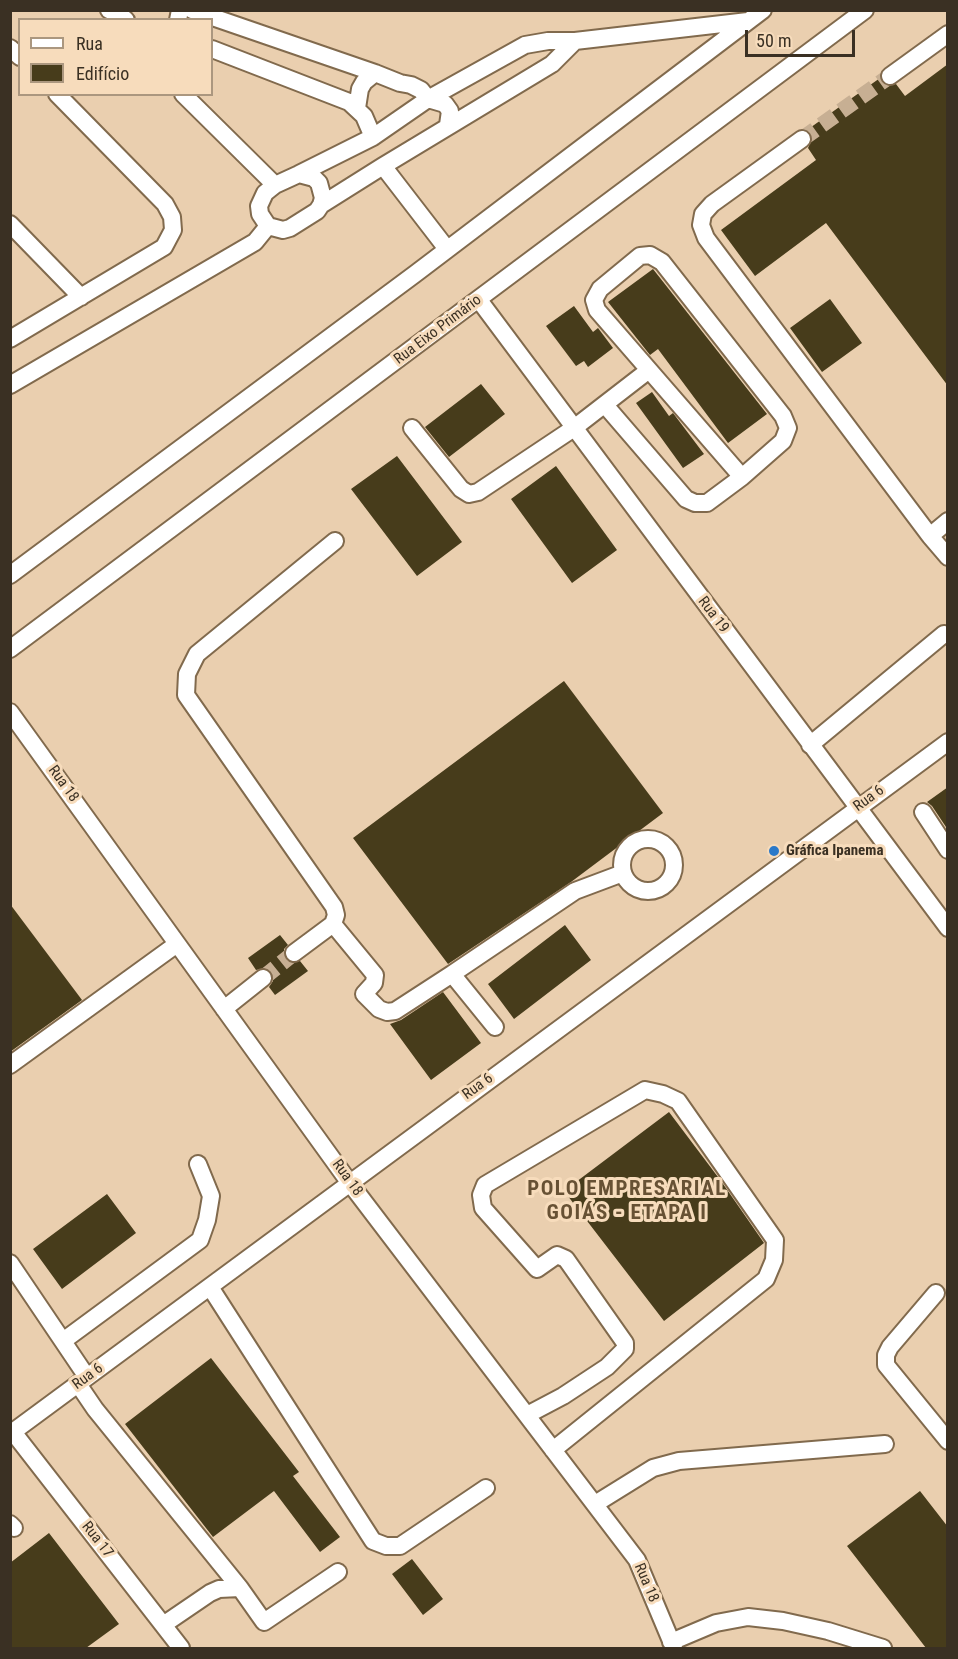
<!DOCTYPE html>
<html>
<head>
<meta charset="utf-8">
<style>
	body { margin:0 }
	#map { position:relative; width:958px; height:1659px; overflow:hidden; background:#eacfaf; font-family:"Roboto Condensed",sans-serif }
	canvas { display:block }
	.frame { position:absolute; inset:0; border:12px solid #3a3023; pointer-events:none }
	.legend { position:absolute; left:18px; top:18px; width:195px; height:78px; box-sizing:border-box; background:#f7dcbc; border:2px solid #ab977f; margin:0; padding:8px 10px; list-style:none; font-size:18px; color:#3a3023 }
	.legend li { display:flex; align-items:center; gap:12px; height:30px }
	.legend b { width:30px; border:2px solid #ab977f }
	.scale { position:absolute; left:745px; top:30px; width:110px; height:27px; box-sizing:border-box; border:3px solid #3a3023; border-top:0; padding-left:8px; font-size:18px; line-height:21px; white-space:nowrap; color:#3a3023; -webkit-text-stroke:4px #f7dcbc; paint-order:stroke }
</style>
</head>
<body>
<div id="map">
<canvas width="958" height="1659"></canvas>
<div class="frame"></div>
<ul class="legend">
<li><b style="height:8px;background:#fff"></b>Rua</li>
<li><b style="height:16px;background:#473c1b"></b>Edifício</li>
</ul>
<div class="scale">50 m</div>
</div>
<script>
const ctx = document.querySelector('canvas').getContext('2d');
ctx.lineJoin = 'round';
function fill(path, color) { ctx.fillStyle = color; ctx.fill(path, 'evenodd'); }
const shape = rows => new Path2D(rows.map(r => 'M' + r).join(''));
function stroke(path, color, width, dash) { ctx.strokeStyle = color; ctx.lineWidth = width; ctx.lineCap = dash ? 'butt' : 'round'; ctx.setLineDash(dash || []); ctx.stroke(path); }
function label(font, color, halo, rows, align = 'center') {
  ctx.font = font + ' "Roboto Condensed",sans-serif'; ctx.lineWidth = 6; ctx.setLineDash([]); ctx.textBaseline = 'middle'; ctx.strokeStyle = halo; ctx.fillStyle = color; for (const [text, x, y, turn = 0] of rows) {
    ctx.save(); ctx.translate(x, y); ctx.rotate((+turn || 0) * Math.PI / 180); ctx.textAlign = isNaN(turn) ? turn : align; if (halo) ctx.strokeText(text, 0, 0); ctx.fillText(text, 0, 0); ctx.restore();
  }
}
const building = shape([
	[948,64,948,386,826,223,755,276,721,230,816,160,808,148,812,139,807,130,880,78,886,86,896,84,905,96],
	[653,269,767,414,728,443,658,349,650,355,608,302],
	[830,299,862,343,822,372,790,328],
	[574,306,593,332,598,328,613,348,588,367,584,361,576,366,546,326],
	[481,384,505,414,449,457,425,427],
	[652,392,669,416,673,413,704,454,683,468,636,403],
	[397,456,462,542,417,576,351,489],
	[556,466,617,550,572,583,511,499],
	[564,681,663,813,571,882,448,964,353,838],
	[948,787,948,830,932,806,927,802],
	[10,904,82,1000,10,1052],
	[565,925,591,960,514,1019,488,984],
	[280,935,288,945,284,949,285,959,290,963,300,961,308,971,275,995,269,987,273,981,272,972,266,968,256,970,248,958],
	[443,992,481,1043,431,1080,390,1024,401,1020],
	[669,1112,721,1181,764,1243,664,1321,564,1191],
	[107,1194,136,1233,62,1289,33,1249],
	[211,1358,299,1472,293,1476,340,1537,320,1552,274,1491,213,1537,125,1424],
	[920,1491,948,1527,948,1648,926,1648,847,1546],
	[49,1533,119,1624,86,1648,10,1648,10,1563],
	[412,1559,443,1599,423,1615,392,1574]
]);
const minorTunnel = shape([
	[802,139,890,76],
	[263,978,294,953]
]);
const minor = shape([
	[109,10,119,14,126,20],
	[192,10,375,73,400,83,411,85,421,90,428,99,445,104,450,111,448,125],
	[178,20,180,10],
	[10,48,20,57],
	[212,49,349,102,364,116,373,137],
	[890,76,948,34],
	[183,94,275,185],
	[357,108,360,89,364,82,375,73],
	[802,139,712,204,703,214,701,225,706,238,930,536],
	[383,166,447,249],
	[299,174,373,137,428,99,525,45,548,41,575,41,748,21],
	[321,205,323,198,319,183,314,178,299,174,275,185,265,193,259,206,260,214,268,226,283,230,290,228,317,211,321,205,383,166,552,64,575,41],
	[10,224,81,297],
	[479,300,948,928],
	[10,339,164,247,173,230,172,217,165,204,57,94],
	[10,385,255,242,268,226],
	[605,405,686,499,695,503,707,503,742,477,783,441,788,428,783,416,662,262,650,255,640,256,600,289,594,300,597,310,742,477],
	[412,428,461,489,469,494,478,492,574,428,649,370],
	[948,521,930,536,948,557],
	[10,575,415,274,763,10],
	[10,649,865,10],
	[10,712,349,1182,637,1560,674,1648],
	[810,745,944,634],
	[923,812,948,850],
	'622 865a26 26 0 1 1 52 0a26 26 0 1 1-52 0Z',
	[333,924,375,975,374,983,364,994,379,1009,387,1012,395,1011,452,974,495,1027],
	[294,953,333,924,336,915,334,907,186,695,187,674,197,654,335,541],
	[452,974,575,891,623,873],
	[224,1009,263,978],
	[10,1065,177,944],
	[10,1263,87,1377],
	[210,1287,373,1541,386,1546,400,1546,486,1488],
	[936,1293,890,1347,886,1355,886,1365,948,1441],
	[63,1341,200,1240,207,1220,211,1196,198,1164],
	[78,1384,95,1409,240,1588,264,1622,338,1572],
	[527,1415,563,1396,607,1367,625,1349,625,1343,566,1259,557,1255,537,1269,483,1208,481,1195,485,1185,645,1090,663,1094,678,1101,775,1240,774,1260,766,1279,553,1450],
	[13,1432,181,1648],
	[10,1434,948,742],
	[595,1504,653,1468,679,1461,885,1444],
	[10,1524,14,1528],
	[163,1625,210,1593,219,1589,240,1588],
	[671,1642,716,1623,748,1617,783,1621,828,1631,883,1648]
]);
const markers = [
	[774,851,6,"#2a79c9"]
];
const streetNames = [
	["Rua Eixo Primário",438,330,-37],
	["Rua 19",713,615,53],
	["Rua 18",63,784,54],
	["Rua 6",869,799,-36],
	["Rua 6",478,1087,-36],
	["Rua 18",347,1178,54],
	["Rua 6",88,1377,-36],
	["Rua 17",97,1540,52],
	["Rua 18",646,1583,67]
];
const poiNames = [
	["Gráfica Ipanema",786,851]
];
const districtNames = [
	["POLO EMPRESARIAL",627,1190],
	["GOIÁS - ETAPA I",627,1214]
];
fill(building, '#473c1b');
stroke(minorTunnel, '#c7af93', 16, [16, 8]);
stroke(minor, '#816a4d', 20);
stroke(minor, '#fff', 16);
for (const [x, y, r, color] of markers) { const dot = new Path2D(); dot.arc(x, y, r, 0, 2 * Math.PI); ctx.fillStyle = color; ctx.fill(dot); stroke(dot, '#f7dcbc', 2); }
label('15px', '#3a3023', '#f7dcbc', streetNames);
label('bold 15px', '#3a3023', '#f7dcbc', poiNames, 'left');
ctx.letterSpacing = '1.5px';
label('bold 21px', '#675134', '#f7dcbc', districtNames);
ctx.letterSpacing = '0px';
</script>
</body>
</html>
